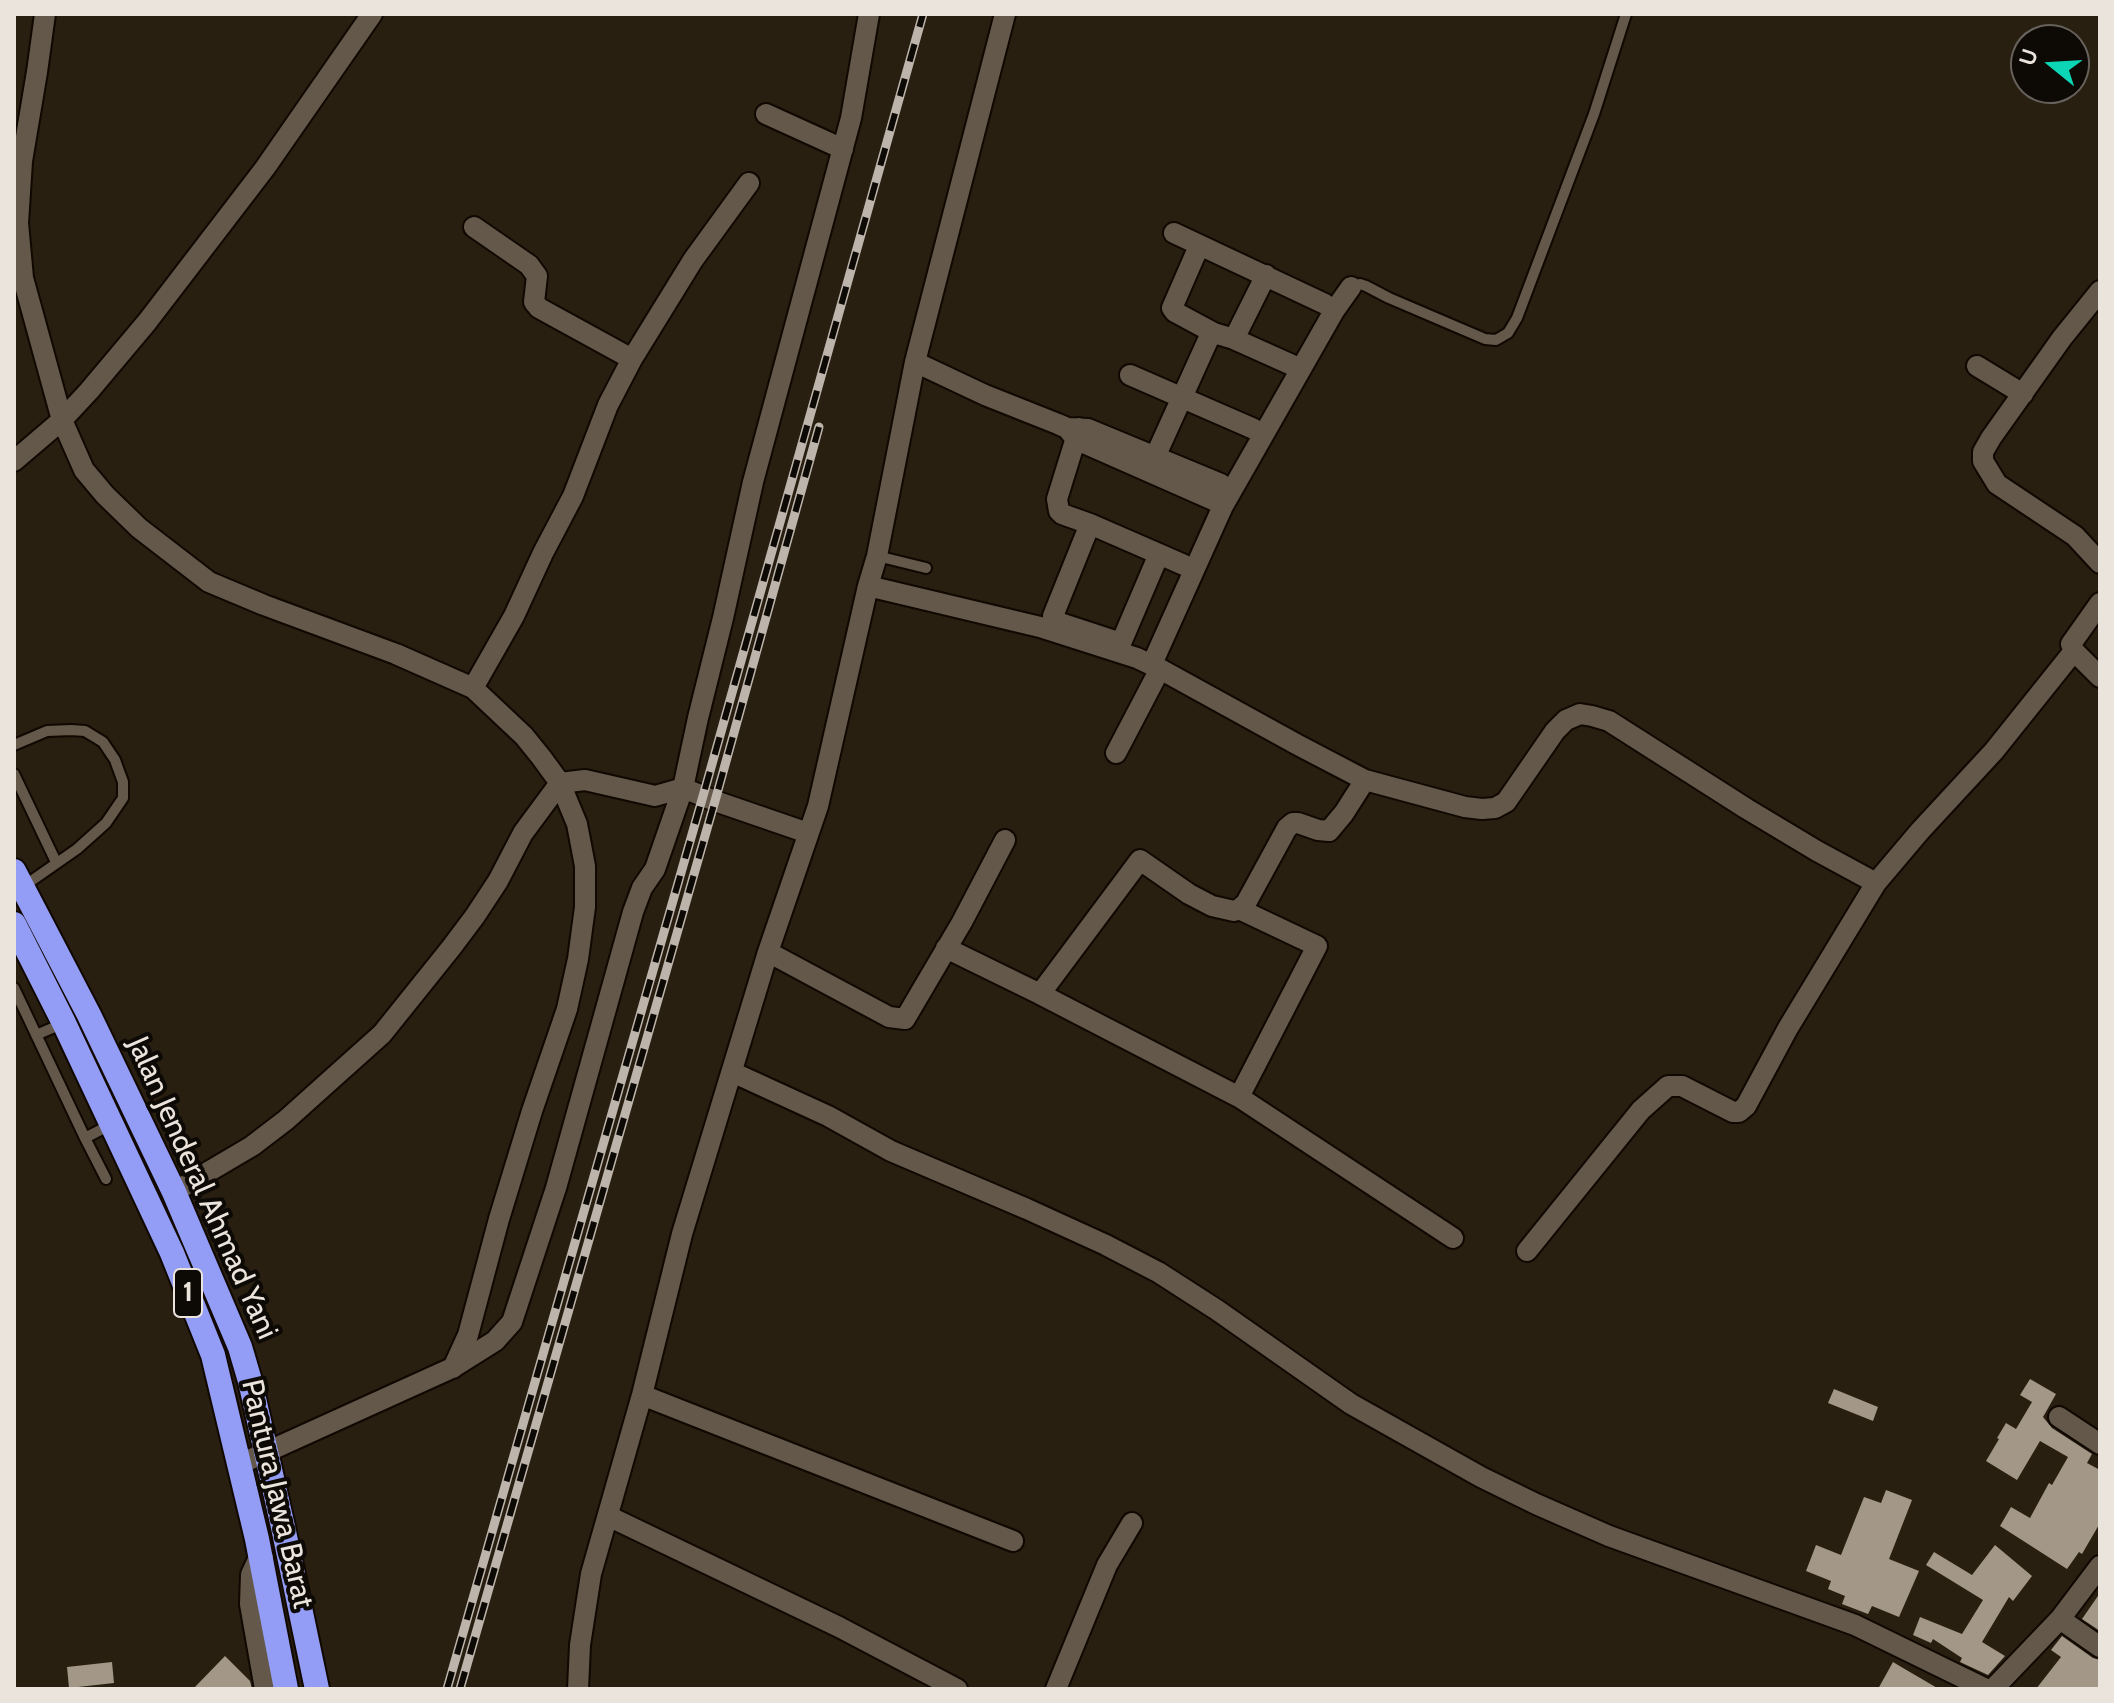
<!DOCTYPE html>
<html>
<head>
<meta charset="utf-8">
<style>
	body { margin:0 }
	#map { position:relative; width:2114px; height:1703px; overflow:hidden; background:#281f11; font-family:Cabin,sans-serif }
	canvas { display:block }
	.frame { position:absolute; inset:0; border:16px solid #ebe4dc; pointer-events:none }
	.north { position:absolute; left:2010px; top:24px; width:80px; height:80px; box-sizing:border-box; background:#0d0905; border:2px solid #66615b; border-radius:50%; rotate:288deg; font-size:22px; font-weight:700; line-height:32px; text-align:center; color:#ebe4dc }
	.north::after { content:''; display:block; margin:auto; width:28px; height:36px; background:#0bd5b5; clip-path:polygon(50% 0,100% 100%,50% 72%,0 100%) }
</style>
</head>
<body>
<div id="map">
<canvas width="2114" height="1703"></canvas>
<div class="frame"></div>
<div class="north">U</div>
</div>
<script>
const ctx = document.querySelector('canvas').getContext('2d');
ctx.lineJoin = 'round';
function fill(path, color) { ctx.fillStyle = color; ctx.fill(path, 'evenodd'); }
const shape = rows => new Path2D(rows.map(r => 'M' + r).join(''));
function stroke(path, color, width, dash) { ctx.strokeStyle = color; ctx.lineWidth = width; ctx.lineCap = dash ? 'butt' : 'round'; ctx.setLineDash(dash || []); ctx.stroke(path); }
function label(font, color, halo, rows, align = 'center') {
  ctx.font = font + ' Cabin,sans-serif'; ctx.lineWidth = 8; ctx.setLineDash([]); ctx.textBaseline = 'middle'; ctx.strokeStyle = halo; ctx.fillStyle = color; for (const [text, x, y, turn = 0] of rows) {
    ctx.save(); ctx.translate(x, y); ctx.rotate((+turn || 0) * Math.PI / 180); ctx.textAlign = isNaN(turn) ? turn : align; if (halo) ctx.strokeText(text, 0, 0); ctx.fillText(text, 0, 0); ctx.restore();
  }
}
const building = shape([
	[2030,1379,2056,1394,2043,1417,2052,1428,2092,1454,2087,1463,2100,1470,2100,1523,2082,1554,2079,1552,2067,1569,2000,1526,2011,1507,2030,1518,2049,1483,2052,1485,2068,1457,2040,1441,2017,1480,1986,1461,1999,1439,1997,1438,2006,1423,2016,1429,2032,1402,2020,1395],
	[1834,1389,1878,1407,1873,1421,1828,1403],
	[1886,1490,1912,1500,1889,1559,1919,1571,1899,1617,1872,1606,1868,1614,1842,1604,1845,1596,1828,1589,1831,1581,1806,1571,1816,1545,1841,1555,1864,1497,1881,1503],
	[1995,1545,2032,1576,2013,1601,2009,1597,1982,1642,2005,1656,1988,1675,1960,1662,1962,1658,1933,1639,1931,1643,1913,1635,1920,1617,1962,1634,1983,1600,1926,1565,1934,1552,1972,1575],
	[2100,1593,2100,1631,2082,1619],
	[2062,1636,2093,1658,2100,1660,2100,1689,2036,1689,2061,1657,2051,1650],
	[225,1656,250,1681,252,1689,193,1689],
	[112,1662,114,1683,69,1688,67,1667],
	[1893,1662,1903,1668,1939,1689,1878,1689]
]);
const lane = shape([
	[1351,287,1360,284,1366,286,1389,298,1485,339,1496,340,1508,333,1517,318,1594,114,1626,14],
	[877,556,926,568],
	[14,745,47,731,71,730,85,731,103,742,115,760,123,782,123,798,106,823,77,849,24,886],
	[14,774,56,862],
	[14,988,85,1138,110,1125],
	[36,1035,64,1023],
	[85,1138,106,1179]
]);
const street = shape([
	[45,14,37,72,22,161,18,223,23,278,62,420,84,470,105,495,139,528,209,582,264,605,396,654,473,688,524,736,541,757,560,783,577,824,585,866,585,907,578,959,567,1009,532,1111,499,1219,468,1335,453,1368],
	[766,114,843,149],
	[474,227,529,265,537,276,534,302,539,308,632,359],
	[1174,233,1325,304],
	[1199,246,1172,308,1175,312,1214,333],
	[2100,291,2062,338,1991,438,1983,452,1983,461,1997,484,2075,536,2100,563],
	[1234,339,1292,365],
	[915,362,985,395,1058,424,1067,428,1075,438,1084,443,1218,502,1223,488,1221,484,1088,429,1067,428],
	[1977,366,2023,394],
	[1130,375,1254,429],
	[1079,428,1057,499,1059,511,1062,514,1090,524,1159,554,1121,643,1057,622,1053,616,1090,524],
	[1155,457,1208,340,1214,333,1234,339,1266,275],
	[14,461,62,420,89,391,147,322,265,168,372,14],
	[1159,554,1184,565],
	[868,586,1040,627,1137,658,1160,669,1298,745,1365,780,1465,807,1482,809,1495,808,1506,802,1555,731,1566,720,1580,714,1592,716,1609,721,1747,809,1817,851,1876,883],
	[2100,603,2071,644,2074,651,2100,677],
	[1152,664,1223,506,1334,311,1351,287],
	[473,688,514,616,543,553,573,496,608,405,632,359,693,260,749,183],
	[1116,753,1160,669],
	[1365,780,1344,813,1329,831,1318,830,1298,823,1293,823,1287,828,1246,903,1239,909,1234,911,1212,906,1189,894,1140,860,1040,994,1239,1097,1453,1238],
	[1239,909,1317,946,1239,1097],
	[946,948,1040,994],
	[768,952,889,1017,905,1019,962,922,1005,840],
	[732,1072,828,1116,891,1151,1027,1209,1106,1245,1158,1272,1217,1310,1351,1404,1481,1477,1536,1504,1609,1536,1855,1625,1986,1689],
	[174,1192,252,1146,286,1120,382,1034,451,948,475,916,498,881,523,833,560,783,585,780,655,796,683,788,715,801,808,833],
	[1527,1251,1641,1110,1668,1086,1682,1086,1733,1112,1739,1112,1746,1106,1788,1028,1876,883,1920,831,1994,751,2074,651],
	[642,1395,1013,1541],
	[2059,1417,2100,1444],
	[240,1464,452,1368,495,1341,512,1322,556,1188,633,912,642,888,655,869,683,788,698,718,723,618,753,482,851,118,869,14],
	[608,1516,839,1627,957,1689],
	[2060,1619,2100,1647],
	[578,1689,580,1645,591,1574,642,1395,682,1234,768,952,818,806,868,586,877,556,915,362,1005,14],
	[1056,1689,1107,1565,1132,1523],
	[1993,1689,2060,1619,2100,1566]
]);
const secondary = shape([
	[261,1558,253,1575,252,1604,267,1689]
]);
const highway = shape([
	[14,871,89,1015,174,1192,240,1347,250,1381,283,1527,317,1689],
	[14,924,64,1023,172,1253,213,1355,257,1539,286,1689]
]);
const rail = shape([
	[447,1689,703,796,923,14],
	[460,1689,715,801,819,427]
]);
const shields = [
	[188,1293,28]
];
const shieldNames = [
	["1",188,1293]
];
const streetNames = [
	["Jalan Jenderal Ahmad Yani",202,1188,66],
	["Pantura Jawa Barat",277,1494,77]
];
fill(building, '#a39787');
stroke(lane, '#100801', 14);
stroke(street, '#100801', 24);
stroke(secondary, '#100801', 28);
stroke(highway, '#100801', 28);
stroke(lane, '#63584a', 10);
stroke(street, '#63584a', 20);
stroke(secondary, '#63584a', 24);
stroke(highway, '#949df6', 24);
stroke(rail, '#bdb5ac', 9);
stroke(rail, '#0d0905', 6, [18]);
for (const [x, y, w] of shields) { const box = new Path2D(); box.roundRect(x - w / 2, y - 24, w, 48, 6); ctx.fillStyle = '#0d0905'; ctx.fill(box); stroke(box, '#ebe4dc', 2); }
label('bold 28px', '#ebe4dc', null, shieldNames);
label('30px', '#ebe4dc', '#0d0905', streetNames);
</script>
</body>
</html>
